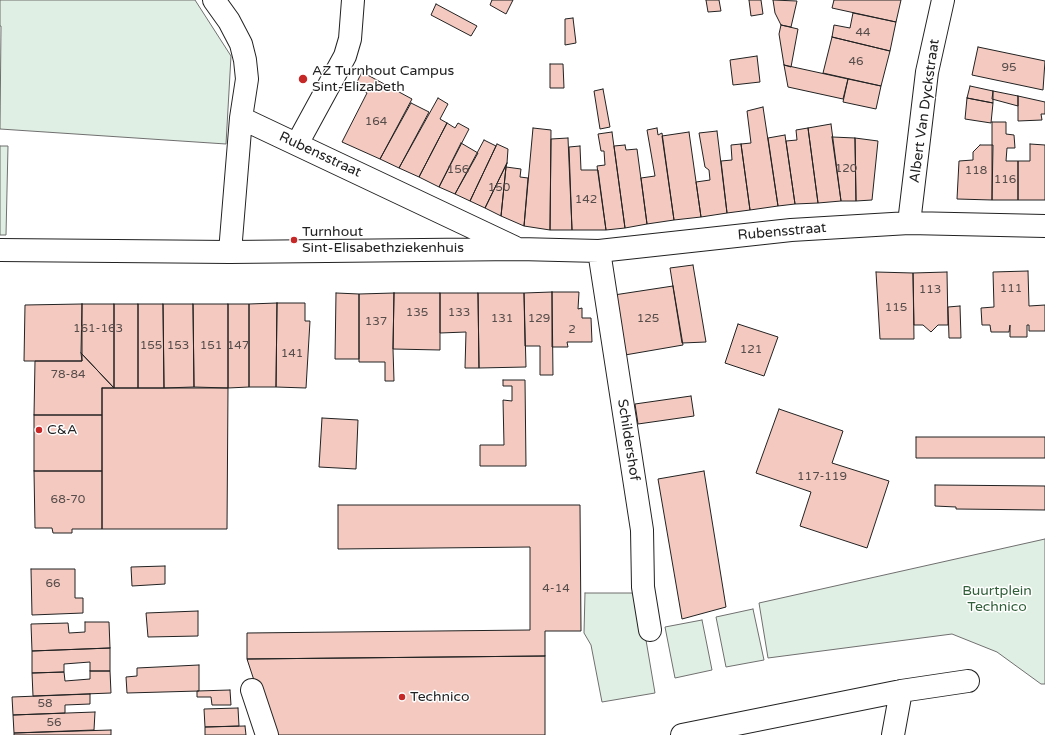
<!DOCTYPE html>
<html>
<head>
<meta charset="utf-8">
<style>
	body { margin:0 }
	canvas { display:block; background:#fff }
</style>
</head>
<body>
<canvas width="1045" height="735"></canvas>
<script>
const ctx = document.querySelector('canvas').getContext('2d');
ctx.lineJoin = 'round';
function fill(path, color) { ctx.fillStyle = color; ctx.fill(path, 'evenodd'); }
const shape = rows => new Path2D(rows.map(r => 'M' + r).join(''));
function stroke(path, color, width, dash) { ctx.strokeStyle = color; ctx.lineWidth = width; ctx.lineCap = dash ? 'butt' : 'round'; ctx.setLineDash(dash || []); ctx.stroke(path); }
function label(font, color, halo, rows, align = 'center') {
  ctx.font = font + ' "Varela Round",sans-serif'; ctx.lineWidth = 3; ctx.setLineDash([]); ctx.textBaseline = 'middle'; ctx.strokeStyle = halo; ctx.fillStyle = color; for (const [text, x, y, turn = 0] of rows) {
    ctx.save(); ctx.translate(x, y); ctx.rotate((+turn || 0) * Math.PI / 180); ctx.textAlign = isNaN(turn) ? turn : align; if (halo) ctx.strokeText(text, 0, 0); ctx.fillText(text, 0, 0); ctx.restore();
  }
}
const green = shape([
	[0,0,195,0,231,56,226,144,0,129,1,26,0,26,0,0],
	[0,146,8,146,6,235,0,235,0,146],
	[1045,539,1045,684,1041,684,997,652,952,634,768,658,759,603,1045,539],
	[585,593,638,593,655,693,602,702,591,645,584,633,585,593],
	[753,609,764,660,726,667,716,617,753,609],
	[702,620,712,670,675,678,665,627,702,620]
]);
const building = shape([
	[492,0,513,0,506,14,490,5,492,0],
	[706,0,719,0,721,11,708,12,706,0],
	[749,0,761,0,763,14,751,16,749,0],
	[773,0,797,1,791,27,781,25,775,13,773,0],
	[834,0,901,0,896,22,832,8,834,0],
	[436,4,477,26,471,36,431,15,436,4],
	[853,13,896,22,890,51,832,37,834,25,850,28,853,13],
	[573,18,576,43,565,45,565,19,573,18],
	[781,25,798,29,791,67,784,65,779,34,781,25],
	[832,37,890,51,881,86,823,73,832,37],
	[978,47,1045,61,1043,90,972,75,978,47],
	[757,56,760,82,733,85,730,60,757,56],
	[550,64,563,64,564,88,550,88,550,64],
	[784,65,848,79,843,99,788,87,784,65],
	[362,72,412,99,380,159,342,142,367,93,355,86,362,72],
	[848,79,881,86,876,109,843,102,848,79],
	[970,86,993,91,993,103,967,98,970,86],
	[603,89,610,127,600,129,594,91,603,89],
	[993,91,1018,96,1018,106,992,99,993,91],
	[1018,96,1045,102,1045,114,1041,114,1042,120,1018,121,1018,96],
	[438,98,448,104,440,119,447,123,419,177,399,168,438,98],
	[967,98,993,103,991,123,965,119,967,98],
	[411,103,429,112,399,168,380,159,411,103],
	[763,107,778,206,750,210,741,144,751,143,747,111,763,107],
	[992,122,1006,122,1006,134,1014,135,1015,148,1007,148,1006,161,1018,161,1018,200,992,200,992,122],
	[447,123,455,128,458,123,469,129,439,187,419,177,447,123],
	[831,124,841,201,818,203,808,128,831,124],
	[533,128,551,130,550,230,524,226,533,128],
	[657,128,658,135,662,133,674,220,647,224,641,178,655,176,647,130,657,128],
	[808,128,818,203,795,204,786,141,797,140,796,130,808,128],
	[717,131,727,213,701,217,696,182,710,180,709,170,705,167,699,133,717,131],
	[612,132,625,228,606,230,597,166,605,165,604,151,601,151,598,134,612,132],
	[689,132,701,217,674,220,662,136,689,132],
	[785,135,795,204,778,206,768,138,785,135],
	[832,137,855,138,856,201,841,201,832,137],
	[568,138,572,230,550,230,551,139,568,138],
	[855,138,878,141,872,200,856,201,855,138],
	[484,140,496,146,470,201,455,194,484,140],
	[461,143,478,153,455,194,439,187,461,143],
	[497,144,508,149,507,163,485,208,470,201,497,144],
	[741,144,750,210,727,213,721,161,732,160,731,145,741,144],
	[1030,144,1045,145,1045,200,1018,200,1018,161,1030,161,1030,144],
	[625,145,626,150,637,149,647,224,625,228,614,146,625,145],
	[980,145,993,145,992,200,957,199,959,161,973,160,973,152,980,145],
	[580,146,581,170,598,170,606,230,572,230,569,147,580,146],
	[507,163,506,167,501,216,485,208,507,163],
	[506,167,521,169,520,177,528,178,524,226,501,216,506,167],
	[693,265,706,342,682,343,670,268,693,265],
	[1028,271,1029,306,1045,305,1045,331,1029,331,1029,325,1027,325,1027,337,1010,337,1010,325,1009,332,991,332,990,325,982,325,981,308,994,307,993,272,1028,271],
	[876,272,913,273,914,339,880,339,876,272],
	[947,272,948,325,938,325,931,332,923,325,914,325,913,273,947,272],
	[673,286,683,345,625,355,614,295,673,286],
	[552,292,579,292,578,309,582,308,582,318,591,318,592,342,567,342,568,347,552,347,552,292],
	[552,292,553,375,540,375,540,346,525,346,524,293,552,292],
	[336,293,359,294,359,359,335,359,336,293],
	[394,293,440,293,440,350,393,349,394,293],
	[394,293,393,349,394,381,385,381,385,362,359,362,359,294,394,293],
	[440,293,478,293,479,368,465,368,466,332,440,333,440,293],
	[478,293,524,293,526,367,479,368,478,293],
	[277,303,305,303,305,321,310,321,306,388,276,387,277,303],
	[277,303,276,387,249,387,249,304,277,303],
	[82,304,114,304,114,388,81,353,82,304],
	[82,304,82,361,24,361,25,305,82,304],
	[114,304,138,304,138,388,114,388,114,304],
	[138,304,163,304,164,388,138,388,138,304],
	[163,304,193,304,194,387,164,388,163,304],
	[193,304,228,304,228,388,194,387,193,304],
	[228,304,249,304,249,387,228,388,228,304],
	[960,306,961,338,949,338,948,307,960,306],
	[738,324,778,337,764,376,725,363,738,324],
	[81,353,114,388,102,388,102,415,34,415,35,361,82,361,81,353],
	[503,380,525,380,526,466,480,466,480,445,504,445,503,400,512,401,512,386,503,386,503,380],
	[102,388,228,388,227,529,102,529,102,388],
	[691,396,694,416,638,424,635,404,691,396],
	[779,409,843,431,832,463,889,481,867,548,800,526,811,492,756,473,779,409],
	[34,415,102,415,102,471,34,471,34,415],
	[322,418,358,420,356,469,319,467,322,418],
	[916,437,1045,437,1045,458,916,458,916,437],
	[34,471,102,471,102,529,72,529,72,533,53,533,52,528,35,528,34,471],
	[704,471,726,607,682,619,658,479,704,471],
	[935,485,1045,486,1045,510,956,509,956,507,935,506,935,485],
	[338,505,580,505,581,631,545,631,545,656,247,659,247,633,530,630,530,547,338,549,338,505],
	[165,566,165,584,132,586,131,567,165,566],
	[31,569,75,569,75,598,83,598,83,613,32,615,31,569],
	[198,611,198,636,148,637,146,613,198,611],
	[85,622,109,622,110,648,32,651,31,624,68,623,69,633,85,632,85,622],
	[110,648,110,671,90,671,90,662,64,664,64,672,32,673,32,651,110,648],
	[545,656,545,735,272,735,247,659,545,656],
	[199,665,199,691,127,693,126,677,137,676,137,668,199,665],
	[90,671,110,671,111,693,33,696,32,673,64,672,65,681,90,679,90,671],
	[230,690,231,705,212,705,211,697,197,697,197,691,230,690],
	[90,694,90,704,65,705,65,713,13,715,12,697,90,694],
	[238,708,239,726,205,727,204,709,238,708],
	[95,712,94,730,14,733,13,715,95,712],
	[245,726,246,735,205,735,205,727,245,726],
	[111,730,111,735,14,735,14,733,111,730]
]);
const minor = shape([
	[214,0,229,21,241,44,245,60,247,79,241,118],
	[297,144,345,56,350,39,353,0],
	[909,223,927,72,943,0],
	[0,250,230,252,519,249,599,251,791,230,909,223,1045,226],
	[599,251,642,530,643,587,650,630],
	[230,252,241,118,514,247],
	[252,690,267,735],
	[682,735,901,691,968,681],
	[893,735,901,691]
]);
const markers = [
	[303,79,5,"#c62828"],
	[294,240,4,"#c62828"],
	[39,430,4,"#c62828"],
	[402,697,4,"#c62828"]
];
const numberNames = [
	["44",863,33],
	["46",856,62],
	["95",1009,68],
	["164",376,122],
	["120",846,169],
	["156",458,170],
	["118",976,171],
	["116",1005,180],
	["150",499,188],
	["142",586,200],
	["111",1011,289],
	["113",930,290],
	["115",896,308],
	["135",417,313],
	["133",459,313],
	["131",502,319],
	["129",539,319],
	["125",648,319],
	["137",376,322],
	["161-163",98,329],
	["2",572,330],
	["155",151,346],
	["153",178,346],
	["151",211,346],
	["147",238,346],
	["121",751,350],
	["141",292,354],
	["78-84",68,375],
	["117-119",822,477],
	["68-70",68,500],
	["66",53,584],
	["4-14",556,589],
	["58",45,704],
	["56",54,723]
];
const poiNames = [
	["AZ Turnhout Campus",312,71],
	["Sint-Elizabeth",312,87],
	["Turnhout",302,232],
	["Sint-Elisabethziekenhuis",302,248],
	["C&A",47,430],
	["Technico",410,697]
];
const streetNames = [
	["Albert Van Dyckstraat",925,111,-82],
	["Rubensstraat",320,155,25],
	["Rubensstraat",782,232,-5],
	["Schildershof",628,440,81]
];
const parkNames = [
	["Buurtplein",997,591],
	["Technico",997,607]
];
fill(green, '#e0efe3');
stroke(green, '#6f6f6f', 1);
fill(building, '#f3c9c0');
stroke(building, '#222', 1);
stroke(minor, '#222', 24);
stroke(minor, '#fff', 22);
for (const [x, y, r, color] of markers) { const dot = new Path2D(); dot.arc(x, y, r, 0, 2 * Math.PI); ctx.fillStyle = color; ctx.fill(dot); stroke(dot, '#fff', 1.5); }
label('12px', '#564c4a', null, numberNames);
label('14px', '#222', '#fff', poiNames, 'left');
label('14px', '#222', '#fff', streetNames);
label('14px', '#2f5e38', '#fff', parkNames);
</script>
</body>
</html>
